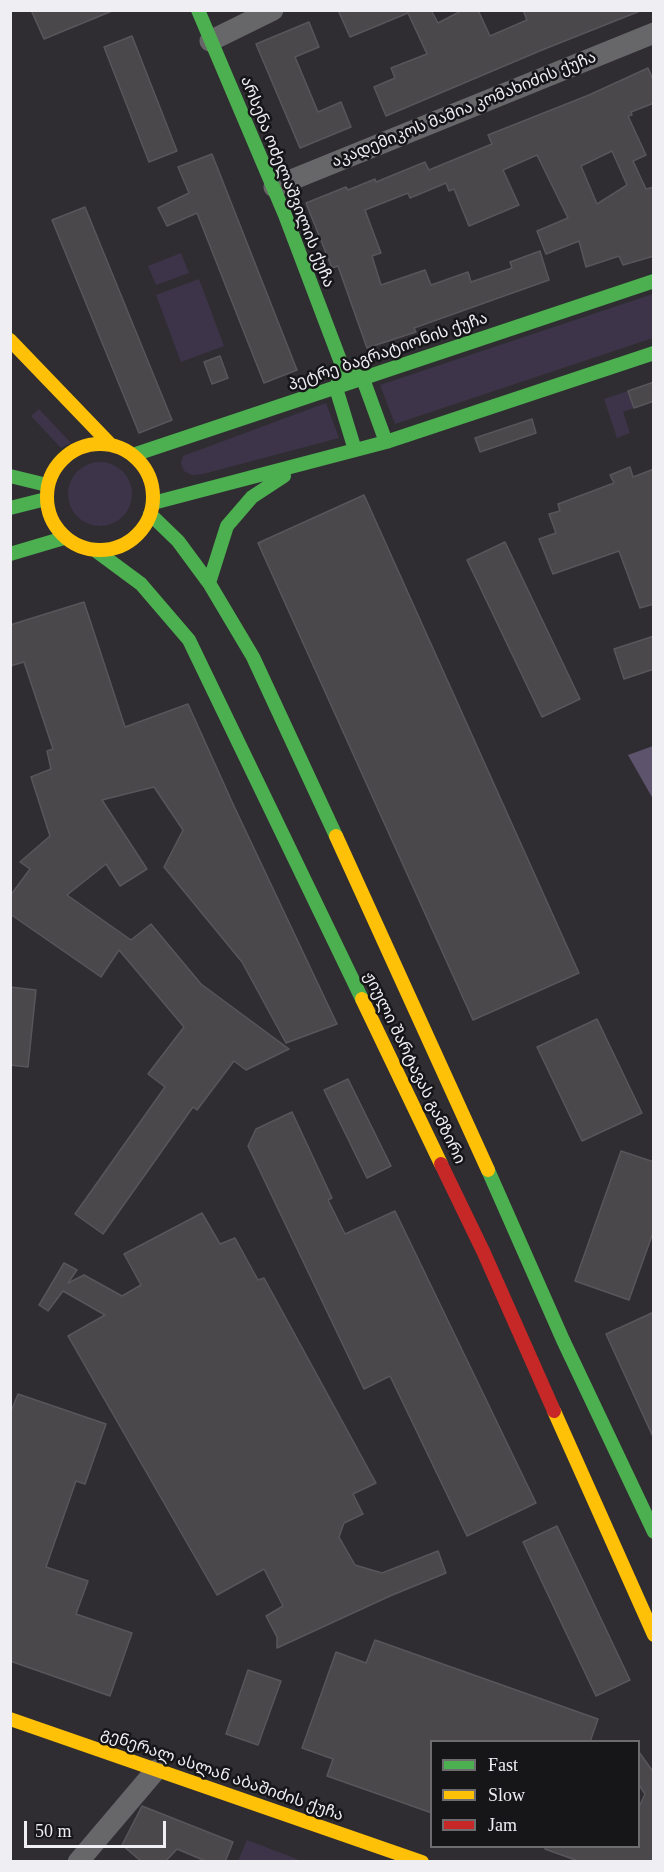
<!DOCTYPE html>
<html>
<head>
<meta charset="utf-8">
<style>
	body { margin:0 }
	#map { position:relative; width:664px; height:1872px; overflow:hidden; background:#2f2d31; font-family:"Times New Roman",serif }
	canvas { display:block }
	.frame { position:absolute; inset:0; border:12px solid #efeef2; pointer-events:none }
	.legend { position:absolute; left:430px; top:1740px; width:210px; height:108px; box-sizing:border-box; background:#161518; border:2px solid #6d6c6f; margin:0; padding:8px 10px; list-style:none; font-size:18px; color:#efeef2 }
	.legend li { display:flex; align-items:center; gap:12px; height:30px }
	.legend b { width:30px; border:2px solid #6d6c6f }
	.scale { position:absolute; left:24px; top:1821px; width:142px; height:27px; box-sizing:border-box; border:3px solid #efeef2; border-top:0; padding-left:8px; font-size:18px; line-height:21px; white-space:nowrap; color:#efeef2; -webkit-text-stroke:4px #161518; paint-order:stroke }
</style>
</head>
<body>
<div id="map">
<canvas width="664" height="1872"></canvas>
<div class="frame"></div>
<ul class="legend">
<li><b style="height:8px;background:#4caf50"></b>Fast</li>
<li><b style="height:8px;background:#ffc107"></b>Slow</li>
<li><b style="height:8px;background:#c62828"></b>Jam</li>
</ul>
<div class="scale">50 m</div>
</div>
<script>
const ctx = document.querySelector('canvas').getContext('2d');
ctx.lineJoin = 'round';
function fill(path, color) { ctx.fillStyle = color; ctx.fill(path, 'evenodd'); }
const shape = rows => new Path2D(rows.map(r => 'M' + r).join(''));
function stroke(path, color, width, dash) { ctx.strokeStyle = color; ctx.lineWidth = width; ctx.lineCap = dash ? 'butt' : 'round'; ctx.setLineDash(dash || []); ctx.stroke(path); }
function label(font, color, halo, rows, align = 'center') {
  ctx.font = font + ' "Times New Roman","Noto Sans Georgian",serif'; ctx.lineWidth = 5; ctx.setLineDash([]); ctx.textBaseline = 'middle'; ctx.strokeStyle = halo; ctx.fillStyle = color; for (const [text, x, y, turn = 0] of rows) {
    ctx.save(); ctx.translate(x, y); ctx.rotate((+turn || 0) * Math.PI / 180); ctx.textAlign = isNaN(turn) ? turn : align; if (halo) ctx.strokeText(text, 0, 0); ctx.fillText(text, 0, 0); ctx.restore();
  }
}
const green = shape([
	[181,253,189,273,156,285,148,266],
	[199,279,224,346,181,362,156,295],
	[653,294,653,338,395,424,380,385],
	[628,391,634,408,623,412,630,433,617,438,604,399],
	[326,403,339,438,203,474,192,475,184,471,181,463,183,456],
	[39,409,71,443,61,448,31,416],
	'68 494a32 32 0 1 1 64 0a32 32 0 1 1-64 0Z',
	[247,1840,302,1861,238,1861]
]);
const forest = shape([
	[653,746,654,746,653,799,628,755]
]);
const building = shape([
	[31,10,112,10,112,11,44,39,31,10],
	[338,10,431,10,438,23,463,10,478,10,490,36,527,20,523,10,640,11,542,50,386,116,374,87,395,78,391,68,427,54,408,13,350,37,338,10],
	[309,22,319,47,295,57,318,112,341,102,351,127,300,148,256,44,309,22],
	[132,36,177,151,149,162,104,47,132,36],
	[648,68,654,82,654,103,631,112,632,115,628,116,646,155,633,161,646,189,654,187,654,256,623,265,619,256,586,267,579,241,546,254,537,231,568,218,537,155,503,170,519,205,469,226,454,189,449,191,446,183,410,198,408,193,365,210,381,253,372,256,381,285,425,270,431,285,468,272,471,282,512,268,510,262,540,251,549,280,414,328,416,332,367,348,338,266,332,268,306,203,346,187,348,190,375,179,376,182,425,162,429,170,492,144,488,135,589,95,648,68],
	[612,151,627,185,597,204,581,166,612,151],
	[212,154,297,370,264,383,197,213,167,226,158,208,189,193,178,167,212,154],
	[85,207,172,420,139,433,52,220,85,207],
	[220,356,228,378,212,384,204,362,220,356],
	[654,382,654,401,634,408,628,391,654,382],
	[532,419,536,433,480,452,475,438,532,419],
	[630,467,633,477,654,469,654,604,640,608,619,551,553,574,539,539,556,533,549,514,560,511,558,504,614,483,610,475,630,467],
	[364,495,579,973,473,1020,258,543,364,495],
	[505,542,580,699,542,717,467,560,505,542],
	[84,602,125,727,188,704,233,804,337,1024,286,1043,242,962,164,867,183,830,154,787,102,800,147,869,120,886,106,864,67,895,131,940,151,924,201,984,289,1049,246,1070,234,1061,197,1110,193,1107,103,1234,75,1214,165,1087,148,1074,184,1027,119,950,101,977,10,914,10,896,30,869,20,862,50,836,31,777,51,769,47,751,53,749,24,662,10,666,10,625,84,602],
	[654,636,654,669,624,679,614,649,654,636],
	[10,987,36,990,28,1067,10,1065,10,987],
	[597,1019,642,1113,582,1141,537,1047,597,1019],
	[348,1079,391,1166,367,1178,324,1090,348,1079],
	[292,1112,332,1198,328,1200,345,1234,395,1211,536,1503,467,1536,390,1376,364,1389,248,1146,256,1129,292,1112],
	[621,1151,654,1162,654,1230,629,1300,575,1281,621,1151],
	[202,1213,220,1244,235,1238,258,1280,264,1278,376,1483,353,1494,363,1514,344,1523,339,1537,355,1565,382,1573,438,1551,446,1573,390,1596,277,1648,277,1637,266,1616,283,1606,264,1569,217,1595,68,1336,105,1315,63,1291,48,1311,39,1305,64,1263,77,1270,68,1283,84,1275,122,1296,141,1285,124,1254,202,1213],
	[654,1312,654,1439,606,1334,654,1312],
	[18,1394,106,1424,85,1484,76,1481,46,1567,88,1581,76,1614,132,1633,110,1696,10,1661,10,1414,18,1394],
	[557,1526,630,1680,596,1696,523,1542,557,1526],
	[375,1640,598,1719,590,1742,432,1742,432,1813,327,1776,333,1759,302,1748,336,1652,366,1663,375,1640],
	[248,1670,281,1681,258,1745,226,1734,248,1670],
	[639,1752,654,1773,654,1862,581,1862,545,1849,546,1846,639,1846,639,1807,645,1794,639,1785,639,1752],
	[142,1806,233,1842,225,1862,208,1862,177,1849,165,1862,142,1862,122,1845,142,1806]
]);
const street = shape([
	[210,41,273,10],
	[274,187,654,33],
	[78,1862,156,1770]
]);
const fast = shape([
	[198,10,285,215,343,368,336,388,355,450],
	[343,368,363,379,386,442],
	[133,455,654,281],
	[10,476,47,485],
	[153,503,386,442,654,353],
	[10,508,46,499],
	[150,514,178,541,209,583,253,657,336,836],
	[95,550,141,584,189,640,362,999],
	[10,554,64,538],
	[209,583,227,526,252,497,284,476],
	[488,1170,563,1340,654,1532]
]);
const slow = shape([
	[10,340,110,444],
	'47 497a53 53 0 1 1 106 0a53 53 0 1 1-106 0Z',
	[336,836,488,1170],
	[362,999,441,1164],
	[554,1411,654,1635],
	[10,1719,422,1862]
]);
const jam = shape([
	[441,1164,484,1253,554,1411]
]);
const streetNames = [
	["აკადემიკოს მამია კომახიძის ქუჩა",464,110,-22],
	["არსენა ოძელაშვილის ქუჩა",287,182,68],
	["პეტრე ბაგრატიონის ქუჩა",388,352,-19],
	["ჟიული შარტავას გამზირი",414,1068,64],
	["გენერალ ასლან აბაშიძის ქუჩა",222,1775,19]
];
fill(green, '#3d344a');
fill(forest, '#5e536d');
fill(building, '#4a484b');
stroke(building, '#58565a', 1.5);
stroke(street, '#676669', 21);
stroke(fast, '#4caf50', 14);
stroke(slow, '#ffc107', 14);
stroke(jam, '#c62828', 14);
label('16px', '#efeef2', '#161518', streetNames);
</script>
</body>
</html>
